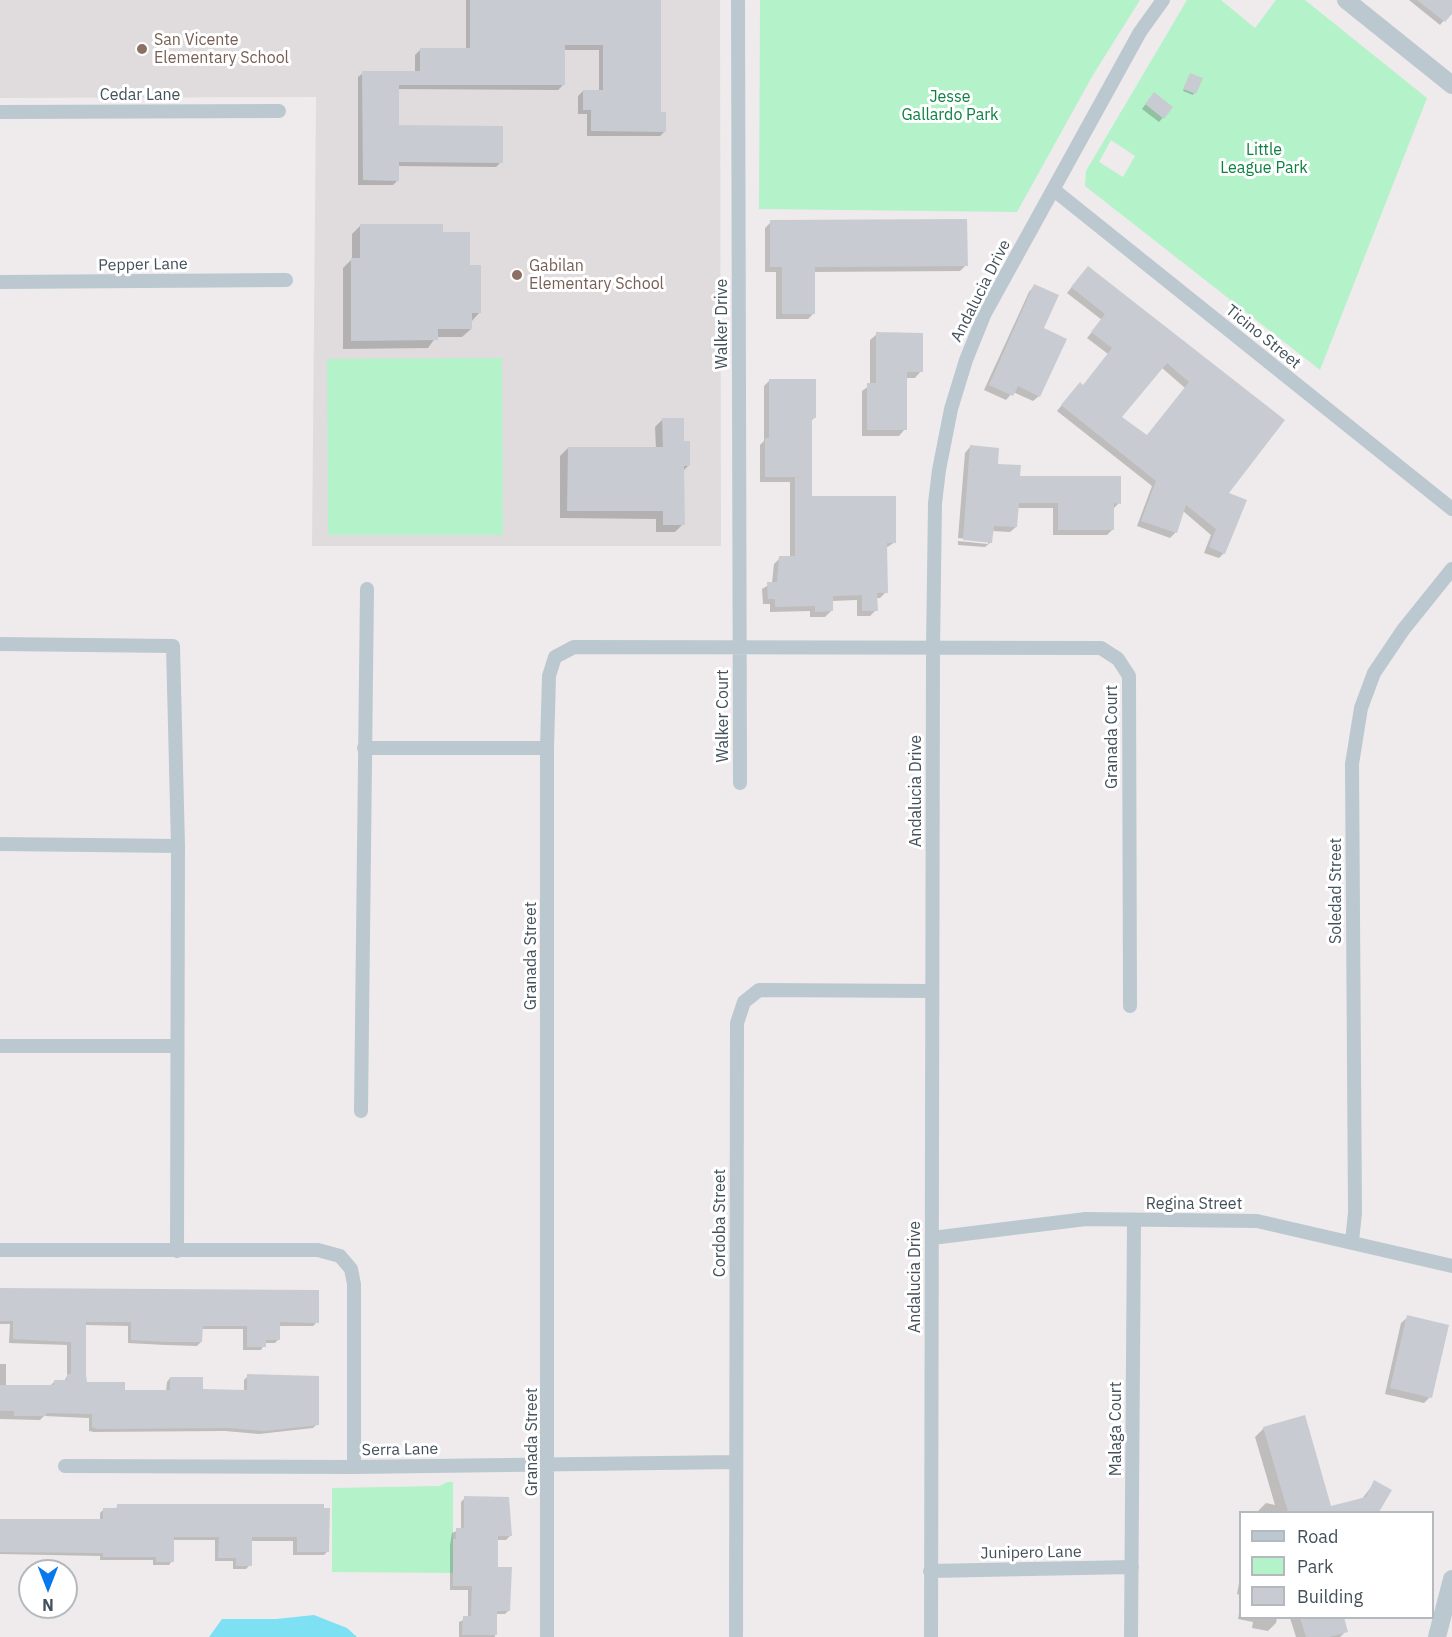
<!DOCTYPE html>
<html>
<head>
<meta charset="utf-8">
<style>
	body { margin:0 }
	#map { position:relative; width:1452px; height:1637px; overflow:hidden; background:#efebec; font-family:"IBM Plex Sans",sans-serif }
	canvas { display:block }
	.legend { position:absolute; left:1239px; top:1511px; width:195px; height:108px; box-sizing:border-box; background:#fff; border:2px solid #b4b9bd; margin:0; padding:8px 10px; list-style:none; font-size:18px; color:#43515b }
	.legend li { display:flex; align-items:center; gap:12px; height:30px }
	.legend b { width:30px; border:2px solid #b4b9bd }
	.north { position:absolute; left:18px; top:1559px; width:60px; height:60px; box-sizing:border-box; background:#fff; border:2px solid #b4b9bd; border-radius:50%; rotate:180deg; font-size:16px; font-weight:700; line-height:24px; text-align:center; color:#43515b }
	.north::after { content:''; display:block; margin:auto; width:21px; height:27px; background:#0879ec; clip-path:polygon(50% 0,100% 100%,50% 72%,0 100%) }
</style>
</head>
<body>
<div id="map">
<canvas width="1452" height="1637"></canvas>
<ul class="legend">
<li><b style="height:8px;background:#bbc8d0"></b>Road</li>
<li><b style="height:16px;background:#b4f2c9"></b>Park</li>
<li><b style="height:16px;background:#c8ccd2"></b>Building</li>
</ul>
<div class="north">N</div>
</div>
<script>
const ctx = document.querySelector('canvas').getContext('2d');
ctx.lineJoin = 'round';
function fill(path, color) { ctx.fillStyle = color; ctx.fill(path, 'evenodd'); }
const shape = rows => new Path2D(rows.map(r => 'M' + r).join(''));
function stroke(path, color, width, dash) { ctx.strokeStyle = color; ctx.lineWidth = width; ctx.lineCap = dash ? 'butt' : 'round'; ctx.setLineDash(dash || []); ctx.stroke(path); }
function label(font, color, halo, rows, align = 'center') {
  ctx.font = font + ' "IBM Plex Sans",sans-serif'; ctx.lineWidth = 6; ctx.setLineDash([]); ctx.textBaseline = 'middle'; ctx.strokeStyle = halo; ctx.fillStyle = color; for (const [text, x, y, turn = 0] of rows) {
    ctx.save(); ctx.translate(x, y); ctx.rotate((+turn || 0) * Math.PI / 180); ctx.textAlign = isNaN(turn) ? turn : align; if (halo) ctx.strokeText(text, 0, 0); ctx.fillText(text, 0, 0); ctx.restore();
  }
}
const education = shape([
	[0,0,720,0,721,546,312,546,316,97,0,98]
]);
const green = shape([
	[760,0,1140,0,1093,75,1017,212,759,209],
	[1187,0,1221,0,1255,28,1276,0,1305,0,1427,98,1320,370,1085,186,1086,171],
	[1111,140,1135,156,1123,177,1099,162],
	[502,358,503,535,328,535,327,359],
	[447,1482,453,1482,453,1573,332,1572,332,1488,440,1486]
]);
const water = shape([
	[314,1615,347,1628,357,1637,209,1637,222,1619,276,1619]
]);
const shadow = shape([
	[466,0,660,0,659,113,665,131,660,136,587,136,587,114,578,114,578,96,583,91,599,91,599,50,563,50,563,85,558,90,398,89,398,127,501,162,496,167,398,166,398,180,393,185,358,185,358,77,363,73,415,73,415,55,420,50,466,50],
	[1409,0,1452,0,1452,11,1440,25],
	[1189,76,1201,79,1193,95,1183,91],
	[1150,98,1171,108,1159,122,1142,109],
	[771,222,966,265,960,271,814,272,814,313,808,319,776,319,776,272,765,272,765,228],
	[360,226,442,234,469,267,480,312,471,322,471,329,462,337,436,337,428,348,343,349,343,268,352,259,352,234],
	[1083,273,1283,420,1227,494,1224,553,1219,558,1204,553,1211,535,1183,511,1175,533,1170,538,1137,526,1152,486,1057,411,1075,389,1083,386,1108,354,1087,338,1102,320,1067,293],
	[1161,367,1185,388,1146,437,1119,417],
	[1034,286,1042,329,1039,396,1033,401,1013,392,1006,400,984,390,1029,292],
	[877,334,921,371,915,378,905,378,905,429,899,436,862,436,862,391,870,385,870,340],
	[770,380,814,418,811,421,810,497,895,542,886,548,886,592,880,598,876,598,876,610,870,616,857,616,857,600,831,601,831,611,825,617,810,617,810,611,770,612,770,604,763,604,762,589,772,583,774,564,780,558,790,558,790,482,760,482,760,445,764,441,764,386],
	[663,419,683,443,689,465,683,471,683,524,675,532,656,532,656,519,560,518,560,456,568,448,656,449,655,427],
	[970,447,1019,477,1119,503,1113,509,1113,529,1107,535,1053,535,1053,508,1017,508,1016,527,1010,532,992,531,991,542,985,547,958,545,958,541,988,544,988,541,958,538,965,453],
	[0,1288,92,1292,317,1322,313,1326,279,1326,279,1339,275,1343,265,1343,261,1350,243,1350,243,1329,201,1329,201,1342,197,1346,165,1345,128,1343,128,1326,85,1325,86,1384,123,1391,166,1391,167,1382,170,1378,201,1391,244,1391,244,1380,248,1376,317,1424,313,1428,259,1434,225,1431,94,1432,89,1431,89,1418,44,1416,40,1420,0,1419,0,1364,6,1364,6,1387,49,1387,54,1382,64,1382,67,1376,67,1345,9,1343,10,1324,0,1324],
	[1408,1317,1430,1397,1424,1403,1385,1394,1401,1323],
	[1264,1428,1330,1508,1362,1499,1375,1482,1390,1491,1377,1512,1257,1512,1266,1503,1275,1505,1255,1437],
	[465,1498,510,1536,506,1540,496,1540,496,1568,508,1611,505,1614,496,1614,495,1637,459,1637,459,1622,468,1618,468,1590,450,1590,450,1545,452,1533,461,1529,461,1502],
	[118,1506,322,1506,328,1551,324,1555,293,1555,293,1541,250,1541,250,1565,246,1569,233,1569,233,1561,215,1561,215,1540,173,1540,172,1561,169,1565,153,1565,153,1560,100,1560,100,1556,0,1554,0,1520,100,1520,100,1513,104,1509,114,1510],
	[1240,1578,1240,1595,1237,1594],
	[1240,1608,1240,1618,1277,1618,1276,1623,1268,1631,1252,1628,1253,1622,1238,1619],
	[1290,1618,1342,1618,1346,1631,1340,1637,1296,1637]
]);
const building = shape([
	[470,0,661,0,661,112,666,112,666,132,591,131,591,110,583,110,583,90,603,90,603,45,565,45,565,85,399,85,399,125,503,126,503,163,399,162,399,181,363,180,362,71,420,71,420,48,470,48],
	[1417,0,1452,0,1452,14,1445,22],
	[1190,73,1203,78,1196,94,1183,89],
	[1154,92,1173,107,1164,119,1145,104],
	[967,219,968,266,815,267,815,314,782,314,782,267,770,267,770,220],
	[360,224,443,224,443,232,470,232,470,265,481,265,481,313,472,313,472,329,438,329,438,340,351,341,351,258,360,258],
	[1088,266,1285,420,1229,493,1247,500,1225,554,1209,547,1216,529,1186,505,1177,533,1141,521,1156,481,1061,405,1080,382,1083,385,1112,348,1091,332,1105,314,1071,287],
	[1167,363,1189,382,1147,435,1122,417],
	[1034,284,1059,295,1044,328,1067,339,1040,397,1018,386,1013,396,989,385],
	[876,332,923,333,923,372,907,372,907,430,867,430,867,383,876,383],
	[769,379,816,379,816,418,812,418,812,496,896,496,896,543,887,543,888,593,877,593,878,611,862,611,862,595,833,596,833,611,815,612,815,606,775,607,775,599,768,599,767,582,777,582,779,556,795,556,795,477,765,477,765,438,769,438],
	[662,418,684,418,684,441,690,441,690,466,684,466,685,525,663,525,663,511,567,511,568,447,663,447],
	[970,445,999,448,998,464,1021,465,1020,476,1121,476,1121,504,1114,503,1114,530,1058,530,1058,503,1019,503,1017,527,994,526,992,543,963,540],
	[0,1288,319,1290,319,1323,280,1322,280,1340,266,1340,266,1347,247,1347,247,1326,203,1326,202,1342,169,1342,131,1340,131,1322,86,1322,86,1374,87,1382,125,1382,125,1390,170,1390,170,1377,203,1377,203,1389,247,1390,247,1374,319,1376,319,1425,264,1431,229,1428,98,1429,92,1427,92,1414,46,1413,46,1416,14,1416,14,1411,0,1411,0,1385,54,1385,54,1380,67,1380,67,1374,71,1374,71,1342,13,1339,13,1321,0,1321],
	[1407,1315,1449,1325,1432,1398,1390,1388],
	[1305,1415,1331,1506,1366,1497,1374,1480,1392,1490,1379,1512,1288,1512,1263,1427],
	[464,1496,509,1497,512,1536,498,1536,498,1567,512,1567,510,1611,497,1611,497,1635,462,1635,463,1616,471,1616,472,1586,453,1586,453,1539,456,1539,456,1528,464,1528],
	[117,1504,324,1504,324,1508,330,1508,329,1552,297,1552,297,1537,252,1537,252,1566,236,1566,236,1558,218,1558,219,1537,174,1537,174,1562,156,1562,156,1557,103,1557,103,1553,0,1552,0,1519,103,1519,103,1508,117,1508],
	[1300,1617,1344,1617,1348,1632,1329,1637,1306,1637]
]);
const minor = shape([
	[738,0,740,783],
	[0,112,279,111],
	[1054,190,1452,509],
	[0,282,286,280],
	[0,644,173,646,178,846,177,1251],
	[364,748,547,748],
	[0,844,178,846],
	[0,1046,176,1046],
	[361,1111,367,589],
	[932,1238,1086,1219,1257,1221,1452,1266],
	[1352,1241,1355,1213,1352,764,1361,708,1374,673,1403,630,1452,569],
	[0,1250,318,1250,340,1256,351,1269,354,1284,354,1467],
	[65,1466,354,1467,736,1462],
	[930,1571,1132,1567],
	[547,1637,547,748,549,676,555,657,574,647,1101,648,1118,659,1129,676,1130,1006],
	[736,1637,737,1023,744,1002,759,990,932,991],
	[931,1637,933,648,935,503,939,470,951,409,966,360,985,313,1140,32,1163,0],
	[1131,1637,1134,1220]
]);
const tertiary = shape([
	[1346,0,1452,85],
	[1437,1637,1452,1579]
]);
const markers = [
	[142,49,6,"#8d6e63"],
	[517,275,6,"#8d6e63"]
];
const educationNames = [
	["San Vicente",154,40],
	["Elementary School",154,58],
	["Gabilan",529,266],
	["Elementary School",529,284]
];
const streetNames = [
	["Cedar Lane",140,95],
	["Pepper Lane",143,265,-1],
	["Andalucia Drive",981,291,-63],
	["Walker Drive",722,324,-90],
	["Ticino Street",1263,337,39],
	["Walker Court",723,716,-90],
	["Granada Court",1112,737,-90],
	["Andalucia Drive",916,791,-90],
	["Soledad Street",1336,891,-90],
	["Granada Street",531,956,-90],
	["Regina Street",1194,1204],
	["Cordoba Street",720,1223,-90],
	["Andalucia Drive",915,1277,-90],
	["Malaga Court",1116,1429,-90],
	["Granada Street",532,1442,-90],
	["Serra Lane",400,1450,-1],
	["Junipero Lane",1031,1553,-1]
];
const parkNames = [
	["Jesse",950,97],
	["Gallardo Park",950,115],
	["Little",1264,150],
	["League Park",1264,168]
];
fill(education, '#e0dcde');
fill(green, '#b4f2c9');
fill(water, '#7de1f3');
fill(shadow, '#0003');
fill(building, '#c8ccd2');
stroke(minor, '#bbc8d0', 14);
stroke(tertiary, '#bbc8d0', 18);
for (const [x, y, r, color] of markers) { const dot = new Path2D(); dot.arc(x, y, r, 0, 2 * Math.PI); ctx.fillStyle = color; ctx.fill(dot); stroke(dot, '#fff', 2); }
label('16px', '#785e54', '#fff', educationNames, 'left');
label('16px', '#43515b', '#fff', streetNames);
label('16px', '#0e8141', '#fff', parkNames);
</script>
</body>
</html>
